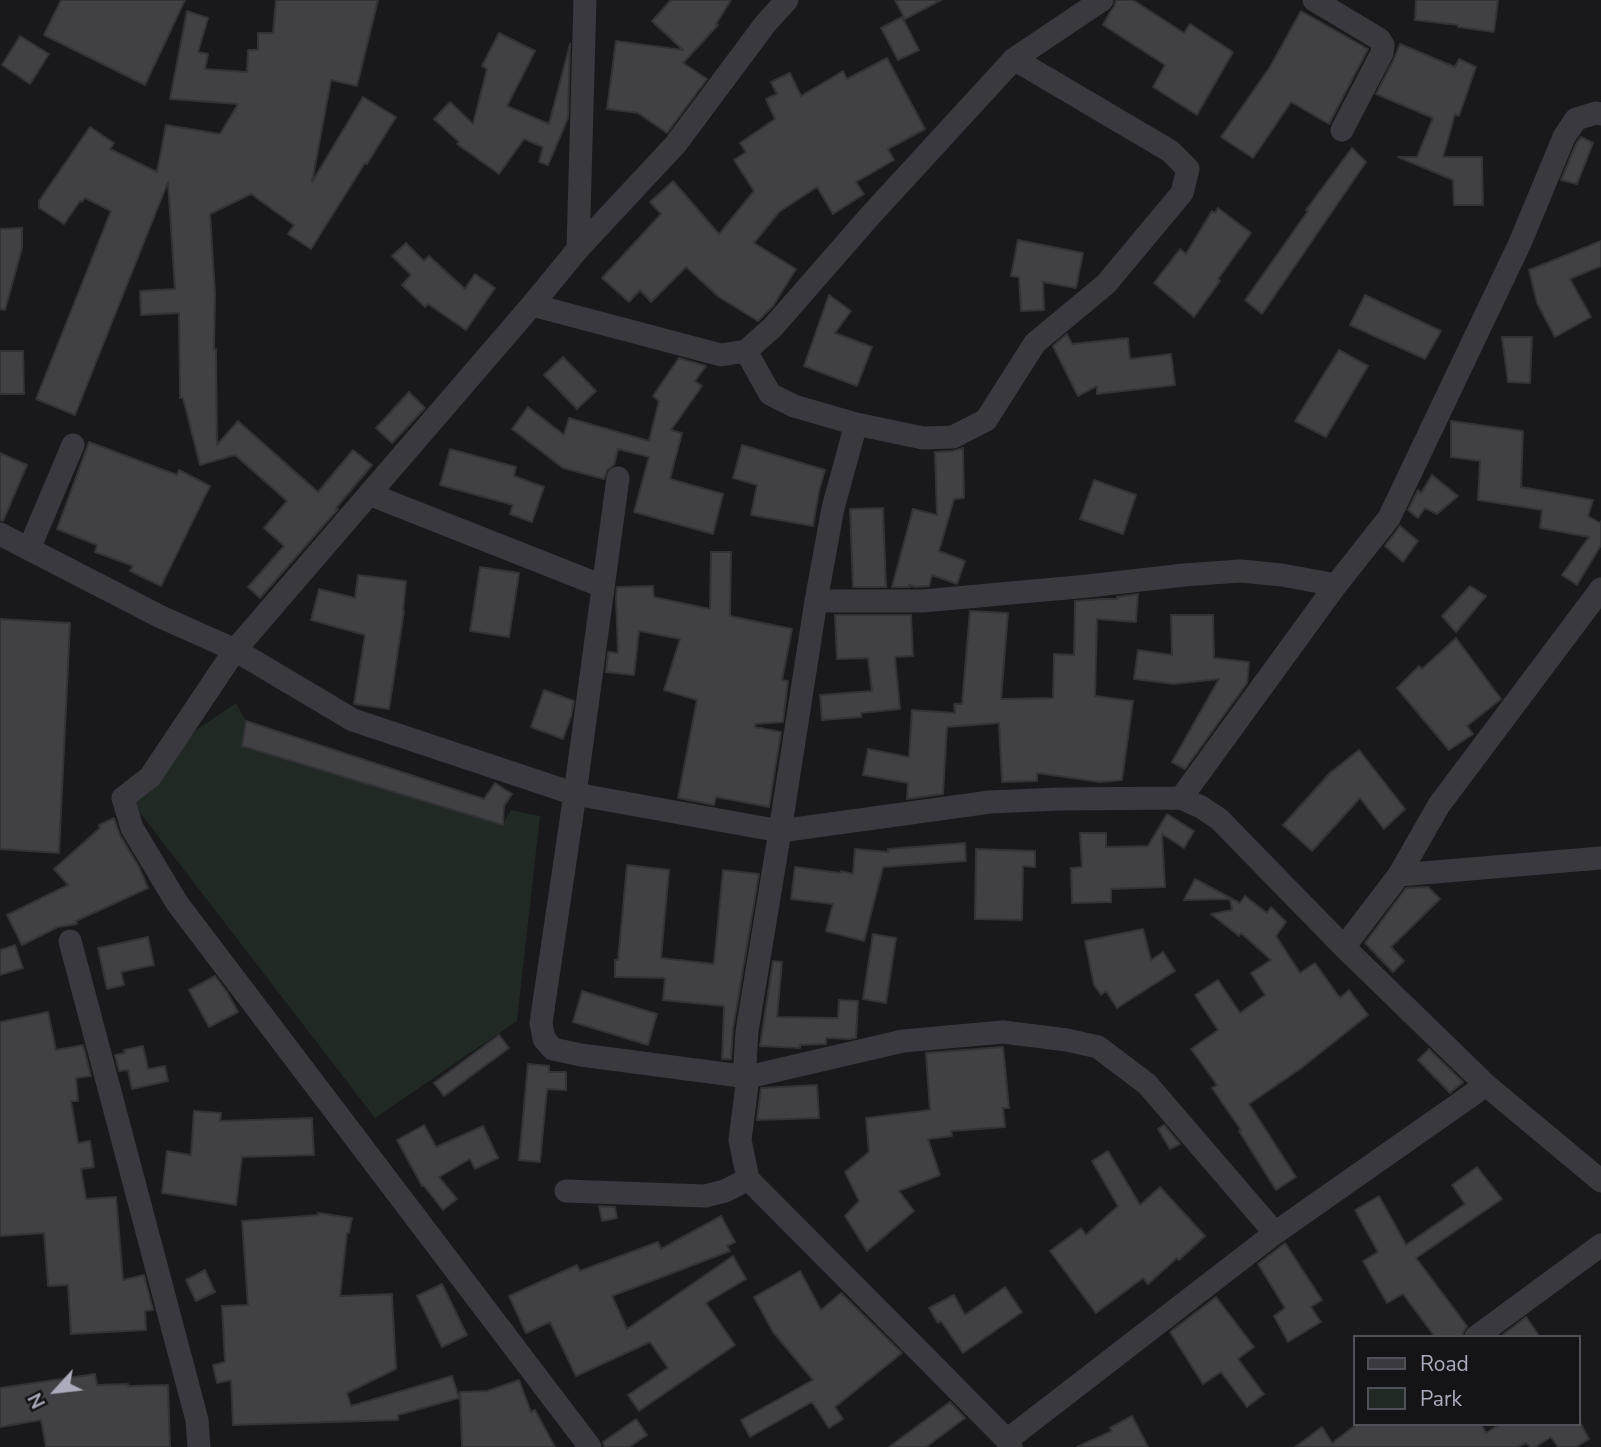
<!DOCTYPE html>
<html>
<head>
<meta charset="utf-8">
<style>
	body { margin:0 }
	#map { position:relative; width:1601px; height:1447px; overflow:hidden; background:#19181b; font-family:"Nunito Sans",sans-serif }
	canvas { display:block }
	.legend { position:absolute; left:1353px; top:1335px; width:228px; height:91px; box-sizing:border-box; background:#141316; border:2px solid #505058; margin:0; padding:9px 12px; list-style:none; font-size:21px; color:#aaacbb }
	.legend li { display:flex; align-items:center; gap:14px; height:35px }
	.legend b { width:35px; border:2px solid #505058 }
	.north { position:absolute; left:21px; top:1356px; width:70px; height:70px; -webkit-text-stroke:5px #141316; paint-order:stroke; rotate:243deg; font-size:19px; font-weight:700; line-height:28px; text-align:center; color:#aaacbb }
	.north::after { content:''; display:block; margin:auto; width:24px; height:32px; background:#aaacbb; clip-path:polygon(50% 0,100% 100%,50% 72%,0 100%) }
</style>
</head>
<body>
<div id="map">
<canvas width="1601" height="1447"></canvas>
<ul class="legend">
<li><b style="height:9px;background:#3a3940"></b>Road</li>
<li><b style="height:19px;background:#202923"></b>Park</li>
</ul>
<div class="north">N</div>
</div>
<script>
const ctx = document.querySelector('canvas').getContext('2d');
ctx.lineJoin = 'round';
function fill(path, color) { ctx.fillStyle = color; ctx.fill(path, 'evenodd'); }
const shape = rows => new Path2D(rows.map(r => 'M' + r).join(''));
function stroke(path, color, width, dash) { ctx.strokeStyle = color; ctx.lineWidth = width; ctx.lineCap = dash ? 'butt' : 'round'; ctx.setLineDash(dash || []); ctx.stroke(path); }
const green = shape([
	[236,703,246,721,243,747,502,825,511,810,540,816,517,1021,375,1118,131,801,184,738]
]);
const building = shape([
	[61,0,185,0,145,85,44,35,61,0],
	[276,0,378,0,357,86,331,80,312,182,363,97,396,117,367,164,365,163,311,249,288,234,294,225,251,194,210,214,215,294,214,349,216,349,217,445,238,421,318,492,353,450,372,465,336,508,338,509,260,598,248,587,284,546,264,528,287,501,235,455,200,465,183,398,180,398,179,313,141,315,140,291,175,289,168,182,75,415,36,399,111,211,85,198,82,202,80,201,64,224,39,208,39,201,90,127,114,143,110,149,157,172,166,125,220,134,238,104,170,99,187,11,208,18,198,52,208,54,205,69,247,72,248,50,258,50,258,33,273,33,276,0],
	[671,0,731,0,716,24,718,25,683,63,707,79,667,133,638,113,607,109,616,41,683,50,652,21,671,0],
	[895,0,941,0,905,19,895,0],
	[1116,0,1133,0,1184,33,1190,24,1233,52,1197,115,1153,87,1165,65,1103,25,1110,12,1114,7,1116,0],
	[1416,0,1498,0,1494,32,1458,27,1458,25,1415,20,1416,0],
	[1301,11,1368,49,1329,124,1291,102,1253,158,1221,137,1270,67,1301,11],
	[902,17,919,50,898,60,881,28,902,17],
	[499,33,535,51,507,106,549,124,570,44,568,118,548,165,539,162,543,147,524,139,499,174,457,144,459,142,434,119,450,102,473,124,487,69,482,66,499,33],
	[20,36,49,54,30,84,2,65,20,36],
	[1400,44,1455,67,1459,59,1476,67,1459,116,1455,114,1443,157,1482,157,1483,205,1454,205,1453,180,1398,157,1417,157,1433,118,1376,94,1394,59,1400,44],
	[887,58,925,129,888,149,894,160,856,182,864,194,833,214,817,187,779,212,754,243,796,269,773,306,758,321,719,297,686,267,651,302,640,290,629,302,602,278,661,214,650,202,673,181,719,234,754,191,734,160,746,152,740,143,775,119,766,99,777,94,771,82,790,73,801,96,843,71,847,79,887,58],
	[1581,137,1593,143,1577,184,1561,180,1576,144,1581,137],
	[1352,148,1366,162,1262,314,1245,300,1308,211,1306,210,1352,148],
	[1218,208,1251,233,1218,279,1220,281,1194,317,1154,283,1180,249,1186,254,1212,211,1215,213,1218,208],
	[22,228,22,248,5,310,0,309,0,229,22,228],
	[1018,240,1083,253,1076,288,1043,282,1044,310,1021,311,1019,277,1011,276,1018,240],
	[1601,241,1601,266,1570,279,1591,317,1555,337,1537,303,1529,270,1601,241],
	[406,243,424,261,429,256,465,289,475,274,495,288,466,330,428,304,425,307,402,285,411,275,392,256,406,243],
	[829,295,851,311,835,333,872,347,857,386,804,366,829,295],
	[1365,295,1441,331,1425,359,1350,325,1365,295],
	[1067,334,1072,344,1128,338,1130,359,1171,354,1175,385,1097,394,1097,386,1078,396,1053,346,1067,334],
	[1502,337,1532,337,1530,383,1508,382,1502,337],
	[1339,350,1368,366,1326,437,1295,421,1339,350],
	[0,351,23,351,24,394,0,394,0,351],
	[563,357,596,391,577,409,544,375,563,357],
	[679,358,706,366,695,381,702,386,671,430,682,433,670,479,723,494,713,534,634,512,649,457,618,449,614,465,607,470,604,479,563,468,512,429,528,407,564,435,569,418,649,441,659,401,653,396,679,358],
	[409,392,425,408,392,443,376,428,409,392],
	[1451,421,1523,431,1521,487,1593,500,1588,516,1600,523,1601,521,1601,545,1577,585,1562,575,1589,537,1540,528,1542,510,1478,500,1480,461,1451,457,1451,421],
	[89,442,177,475,179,470,210,486,161,586,130,571,133,566,95,552,97,545,57,529,89,442],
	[742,445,825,470,819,491,813,526,751,515,757,485,733,478,742,445],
	[963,448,964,498,954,499,939,551,965,561,957,584,932,575,929,586,915,587,909,585,910,587,892,587,913,509,937,515,935,452,953,451,963,448],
	[450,449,516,467,514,476,544,487,532,522,510,514,513,505,440,485,450,449],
	[0,453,27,465,3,521,0,520,0,453],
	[1432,475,1458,496,1437,514,1425,508,1418,518,1408,510,1418,490,1421,493,1432,475],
	[1094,480,1136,495,1123,534,1080,519,1094,480],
	[883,508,886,587,853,587,850,509,883,508],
	[1400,526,1418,541,1403,562,1385,546,1400,526],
	[711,552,731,552,730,616,792,629,782,680,788,681,783,722,755,724,755,727,781,732,769,807,716,797,714,805,678,798,697,700,664,690,680,639,639,631,634,675,606,672,608,652,618,653,616,597,617,587,653,586,654,597,710,609,711,552],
	[480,567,519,573,509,637,470,631,480,567],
	[358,575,406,581,403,611,404,611,389,709,354,704,365,635,311,620,319,589,355,598,358,575],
	[1470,586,1486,596,1456,632,1442,616,1470,586],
	[1138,594,1136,622,1097,619,1095,696,1133,701,1122,780,1100,782,1037,773,1037,781,1002,782,999,723,947,727,943,794,907,799,908,783,863,775,868,749,909,757,912,710,955,713,954,704,962,704,970,611,1008,613,1001,699,1053,698,1054,654,1074,655,1075,601,1101,599,1117,599,1117,597,1138,594],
	[835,615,911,615,913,656,895,657,900,709,861,713,861,717,822,720,820,695,872,691,868,658,837,659,835,615],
	[1171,615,1213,615,1214,658,1249,662,1247,683,1185,769,1172,762,1219,679,1174,684,1134,679,1138,650,1172,655,1171,615],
	[0,619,70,623,59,853,0,849,0,619],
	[1456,638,1501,699,1467,726,1473,734,1449,750,1397,688,1419,666,1422,669,1456,638],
	[544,690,574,701,571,716,563,739,531,727,544,690],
	[246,721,484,799,495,783,512,794,504,806,503,825,242,746,246,721],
	[1359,750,1405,809,1384,829,1360,798,1312,851,1283,825,1330,773,1359,750],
	[1167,814,1194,831,1184,848,1162,834,1165,887,1111,889,1111,902,1072,903,1071,868,1082,867,1080,833,1106,833,1106,847,1148,846,1167,814],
	[114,818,120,835,139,867,148,888,76,921,77,924,58,927,22,945,7,915,68,885,54,869,100,828,99,825,114,818],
	[965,843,966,861,883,867,864,941,826,931,833,904,791,899,795,867,841,873,841,871,853,874,855,849,888,852,888,849,965,843],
	[976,849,1035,851,1035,867,1023,866,1022,920,975,919,976,849],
	[627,865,669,870,661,958,714,964,723,870,759,874,733,1029,731,1059,722,1059,724,1006,663,1000,665,978,615,977,615,960,618,960,627,865],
	[1195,879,1240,903,1245,896,1267,913,1271,907,1286,922,1276,936,1300,973,1315,963,1340,998,1349,990,1368,1015,1300,1069,1249,1104,1296,1177,1276,1190,1239,1131,1241,1130,1212,1088,1217,1085,1191,1049,1218,1030,1195,995,1218,980,1240,1013,1265,995,1251,973,1271,960,1241,933,1239,936,1211,914,1232,910,1230,899,1184,900,1195,879],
	[1428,887,1440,899,1391,947,1404,961,1393,972,1365,943,1406,888,1428,887],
	[1143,929,1151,960,1163,952,1175,971,1117,1008,1106,991,1101,995,1094,985,1085,941,1143,929],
	[873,934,896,938,886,1003,863,999,873,934],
	[148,937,154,965,121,972,124,985,107,989,98,948,148,937],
	[15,945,23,968,0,975,0,950,15,945],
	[773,961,782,962,777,1017,838,1018,839,1000,858,1001,856,1038,850,1039,826,1038,826,1044,800,1045,800,1048,760,1046,773,961],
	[215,976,227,992,238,1012,209,1027,189,990,215,976],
	[582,991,657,1014,648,1045,573,1022,582,991],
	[48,1012,56,1050,83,1045,91,1076,76,1078,78,1101,71,1101,78,1143,90,1141,94,1167,81,1169,86,1199,116,1197,123,1280,144,1275,153,1310,145,1311,146,1330,71,1334,68,1285,48,1286,44,1233,0,1236,0,1022,48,1012],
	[499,1035,509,1048,444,1096,434,1083,499,1035],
	[143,1046,148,1069,165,1066,168,1081,132,1089,128,1070,119,1071,115,1055,125,1053,124,1050,143,1046],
	[1003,1047,1009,1108,1003,1108,1005,1127,951,1131,952,1136,928,1139,940,1175,899,1191,914,1211,867,1251,845,1216,859,1201,845,1172,869,1152,866,1118,930,1110,926,1053,1003,1047],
	[1429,1049,1463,1082,1450,1093,1418,1060,1429,1049],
	[528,1064,549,1066,549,1072,566,1072,566,1090,547,1089,540,1162,519,1160,528,1064],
	[817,1085,819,1118,757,1120,761,1088,817,1085],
	[194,1111,221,1113,220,1121,312,1118,314,1155,242,1157,236,1205,162,1193,167,1151,191,1155,194,1111],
	[424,1125,436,1147,483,1126,498,1158,475,1169,470,1159,439,1177,457,1199,443,1210,424,1186,422,1186,397,1140,424,1125],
	[1164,1125,1180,1144,1170,1149,1158,1129,1164,1125],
	[1108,1151,1140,1205,1160,1187,1205,1236,1179,1260,1177,1258,1148,1284,1143,1278,1096,1313,1050,1251,1081,1228,1086,1235,1118,1206,1092,1161,1108,1151],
	[1477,1167,1502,1199,1416,1258,1467,1326,1464,1331,1462,1337,1435,1337,1403,1294,1387,1303,1363,1261,1378,1252,1355,1210,1379,1196,1406,1245,1465,1204,1452,1185,1477,1167],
	[599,1206,615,1207,617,1218,602,1221,599,1206],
	[318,1213,352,1218,349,1233,347,1233,340,1296,392,1294,396,1369,347,1393,351,1406,452,1376,459,1398,398,1415,398,1420,233,1425,231,1380,217,1383,213,1365,225,1362,222,1306,248,1305,242,1221,318,1215,318,1213],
	[721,1216,735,1242,727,1246,730,1251,612,1296,627,1329,733,1256,746,1279,706,1303,735,1345,639,1411,628,1395,668,1368,650,1342,576,1376,550,1322,526,1333,509,1296,577,1265,580,1271,658,1242,661,1249,721,1216],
	[1285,1243,1322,1300,1311,1307,1321,1322,1288,1342,1274,1316,1285,1308,1258,1264,1285,1243],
	[205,1270,215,1292,196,1301,186,1280,205,1270],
	[800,1271,821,1310,841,1293,902,1353,835,1407,843,1419,829,1428,812,1402,750,1437,741,1420,813,1380,773,1332,754,1297,800,1271],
	[442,1284,467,1335,442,1347,417,1296,442,1284],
	[1005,1287,1022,1312,963,1353,941,1321,938,1323,929,1308,954,1295,965,1315,1005,1287],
	[1216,1297,1254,1347,1238,1359,1264,1394,1247,1407,1221,1372,1203,1384,1170,1332,1216,1297],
	[1526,1317,1540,1337,1500,1337,1526,1317],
	[95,1374,97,1385,128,1384,128,1386,168,1385,170,1447,46,1447,41,1420,0,1427,0,1388,95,1374],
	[519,1380,531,1412,535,1410,555,1447,462,1447,460,1392,487,1391,519,1380],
	[950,1402,965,1418,926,1447,889,1447,950,1402],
	[1132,1416,1148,1447,1077,1447,1112,1431,1110,1428,1132,1416],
	[636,1419,647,1435,629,1447,604,1447,603,1442,636,1419],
	[1357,1424,1481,1424,1486,1433,1500,1424,1581,1424,1589,1439,1576,1447,1558,1447,1551,1437,1535,1447,1530,1447,1526,1443,1518,1447,1295,1447,1322,1427,1332,1443,1357,1424]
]);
const minor = shape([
	[1314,0,1379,39,1383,45,1382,53,1342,130],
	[578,249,585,0],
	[532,305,721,355,746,351,773,327,869,217,1014,59,1102,0],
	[746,351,770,394,794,406,856,424,833,508,816,601,780,831,747,1031,745,1063,748,1077,903,1041,1003,1032,1067,1040,1098,1047,1147,1084,1275,1233],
	[856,424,923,438,953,437,986,420,1035,343,1106,284,1182,193,1188,169,1170,151,1014,59],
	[369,494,602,586],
	[0,534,161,617,235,650,353,720,575,794,780,831,990,802,1059,799,1181,798,1201,807,1219,819,1344,947,1486,1085,1601,1181],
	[29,549,73,445],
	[816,601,923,601,1088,586,1184,575,1240,571,1282,575,1336,585],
	[1181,798,1336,585,1389,518,1520,243,1564,137,1576,119,1596,113,1601,114],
	[1399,875,1601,858],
	[70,941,197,1420,199,1447],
	[1344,947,1399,875,1439,805,1601,589],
	[748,1179,934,1366,1007,1440,1011,1447],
	[566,1191,705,1196,725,1191,748,1179,740,1140,748,1077,581,1055,553,1049,544,1039,541,1023,575,794,618,478],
	[1476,1337,1601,1245],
	[1007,1440,1275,1233,1486,1085],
	[590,1447,177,903,132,828,123,798,150,777,235,650,532,305,578,249,675,145,766,23,787,0]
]);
fill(green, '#202923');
fill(building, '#404045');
stroke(building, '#333237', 2);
stroke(minor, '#3a3940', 23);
</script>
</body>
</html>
